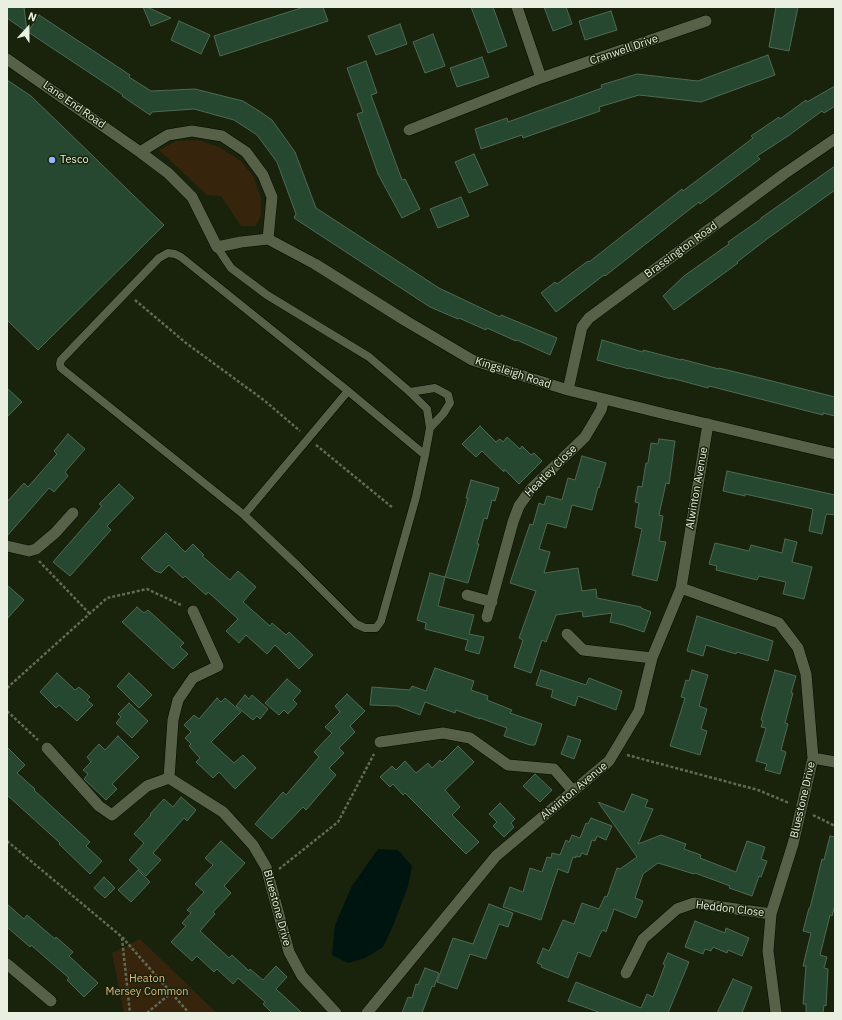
<!DOCTYPE html>
<html>
<head>
<meta charset="utf-8">
<style>
	body { margin:0 }
	#map { position:relative; width:842px; height:1020px; overflow:hidden; background:#19220b; font-family:"IBM Plex Sans",sans-serif }
	canvas { display:block }
	.frame { position:absolute; inset:0; border:8px solid #e9f0e1; pointer-events:none }
	.north { position:absolute; left:8px; top:8px; width:40px; height:40px; -webkit-text-stroke:3px #19220b; paint-order:stroke; rotate:21deg; font-size:11px; font-weight:700; line-height:16px; text-align:center; color:#e9f0e1 }
	.north::after { content:''; display:block; margin:auto; width:14px; height:18px; background:#e9f0e1; clip-path:polygon(50% 0,100% 100%,50% 72%,0 100%) }
</style>
</head>
<body>
<div id="map">
<canvas width="842" height="1020"></canvas>
<div class="frame"></div>
<div class="north">N</div>
</div>
<script>
const ctx = document.querySelector('canvas').getContext('2d');
ctx.lineJoin = 'round';
function fill(path, color) { ctx.fillStyle = color; ctx.fill(path, 'evenodd'); }
const shape = rows => new Path2D(rows.map(r => 'M' + r).join(''));
function stroke(path, color, width, dash) { ctx.strokeStyle = color; ctx.lineWidth = width; ctx.lineCap = dash ? 'butt' : 'round'; ctx.setLineDash(dash || []); ctx.stroke(path); }
function label(font, color, halo, rows, align = 'center') {
  ctx.font = font + ' "IBM Plex Sans",sans-serif'; ctx.lineWidth = 3; ctx.setLineDash([]); ctx.textBaseline = 'middle'; ctx.strokeStyle = halo; ctx.fillStyle = color; for (const [text, x, y, turn = 0] of rows) {
    ctx.save(); ctx.translate(x, y); ctx.rotate((+turn || 0) * Math.PI / 180); ctx.textAlign = isNaN(turn) ? turn : align; if (halo) ctx.strokeText(text, 0, 0); ctx.fillText(text, 0, 0); ctx.restore();
  }
}
const green = shape([
	[198,140,219,147,241,161,253,176,261,198,261,215,256,226,241,226,221,196,207,195,159,150,176,141],
	[140,939,217,1013,124,1013,112,953]
]);
const water = shape([
	[378,849,398,850,412,866,408,886,393,926,383,947,365,958,348,963,332,955,335,925,352,886]
]);
const building = shape([
	[7,7,24,7,27,32,7,18,7,7],
	[143,7,147,7,171,18,151,26,143,7],
	[304,7,323,7,328,21,220,56,214,36,304,7],
	[471,7,493,7,507,46,488,53,471,7],
	[544,7,566,7,572,24,553,31,544,7],
	[776,7,798,7,789,51,769,47,776,7],
	[611,11,617,30,585,40,579,21,611,11],
	[39,15,130,75,129,77,151,91,195,89,243,101,259,111,272,120,295,152,316,208,439,288,500,317,501,315,557,338,550,355,517,340,516,341,487,328,486,330,459,318,458,319,430,307,294,218,296,214,277,162,257,135,234,120,194,109,152,112,150,115,122,96,123,95,28,32,39,15],
	[179,21,210,35,201,54,171,40,179,21],
	[400,24,407,44,376,55,368,36,400,24],
	[433,34,445,66,425,73,413,42,433,34],
	[768,55,775,75,701,102,639,95,599,107,600,111,523,138,522,135,481,149,475,129,507,118,508,122,602,88,601,85,637,74,698,81,768,55],
	[482,57,489,77,457,87,450,68,482,57],
	[366,61,377,93,371,95,402,180,405,179,420,209,402,218,378,174,357,114,363,112,347,68,366,61],
	[7,80,31,96,164,225,38,350,7,320,7,80],
	[835,86,835,106,824,113,822,111,788,136,757,156,760,159,700,204,699,202,605,276,604,275,556,312,541,293,555,282,557,284,588,261,589,262,682,189,683,191,753,138,751,136,779,117,780,119,806,100,807,102,835,86],
	[474,154,488,185,469,193,455,162,474,154],
	[835,166,835,190,767,239,737,262,738,263,674,310,663,296,684,276,729,244,728,242,761,219,761,218,835,166],
	[461,197,469,216,438,228,430,209,461,197],
	[602,340,643,352,643,350,681,360,681,359,719,369,719,368,756,377,835,397,835,416,823,413,823,415,709,386,708,388,671,378,671,379,629,368,629,369,597,360,602,340],
	[7,388,22,402,7,417,7,388],
	[480,426,496,442,500,439,503,442,507,437,520,449,522,446,531,455,534,453,542,461,519,484,504,469,504,472,482,451,476,457,462,444,480,426],
	[68,434,85,449,65,472,68,476,54,492,49,488,7,536,7,502,24,483,28,487,57,454,54,451,68,434],
	[659,439,675,441,669,484,666,483,659,515,663,516,659,541,666,542,657,581,632,575,642,529,635,527,639,503,635,502,638,486,642,487,646,463,648,463,651,443,658,444,659,439],
	[582,456,606,463,599,488,598,487,592,510,572,505,566,528,547,523,539,549,550,552,544,573,578,568,582,591,596,589,597,598,641,607,641,608,651,612,644,632,623,625,610,622,612,613,583,617,582,611,556,615,546,642,542,640,531,673,514,667,523,640,519,638,536,591,510,583,530,524,533,525,539,503,544,505,547,496,562,500,568,478,575,480,582,456],
	[727,471,835,495,835,515,827,514,826,515,822,534,809,531,813,509,745,494,745,496,723,491,727,471],
	[471,480,499,488,495,501,492,500,487,519,484,518,477,544,479,544,468,583,445,577,468,498,466,498,471,480],
	[119,484,134,498,107,526,111,530,70,576,53,562,102,506,99,504,119,484],
	[166,533,185,552,193,544,204,555,202,556,230,580,238,571,256,587,243,602,270,626,272,623,286,635,289,632,313,655,299,669,275,645,267,654,246,635,239,643,226,631,238,619,208,592,206,595,185,576,183,578,169,565,161,573,155,571,141,558,166,533],
	[785,539,797,542,792,562,812,567,804,599,783,594,786,582,759,576,757,580,716,570,717,566,709,564,715,543,749,551,751,545,782,553,785,539],
	[430,573,445,577,438,606,474,615,469,634,484,637,479,654,465,650,468,640,425,629,426,623,417,620,430,573],
	[7,585,24,600,7,619,7,585],
	[137,607,144,613,148,610,184,643,180,647,188,654,173,669,122,622,137,607],
	[697,616,773,641,768,661,737,652,736,654,706,645,703,656,687,651,697,616],
	[435,668,474,681,471,690,488,696,487,700,512,710,510,713,542,724,535,745,530,745,504,736,507,728,480,718,480,719,456,710,455,713,425,702,420,715,397,706,370,705,372,687,410,690,412,686,426,691,435,668],
	[541,670,586,685,589,678,622,691,616,710,578,696,575,706,551,697,553,690,536,685,541,670],
	[692,670,708,675,699,706,707,709,701,729,707,731,700,755,670,746,685,698,681,697,686,680,689,681,692,670],
	[775,670,796,676,791,693,793,693,785,723,788,724,781,750,786,752,780,774,765,770,767,764,756,761,766,728,761,727,763,721,761,720,775,670],
	[57,673,75,690,79,687,90,697,87,700,93,705,77,721,59,705,56,708,40,692,57,673],
	[129,673,152,695,139,708,117,686,129,673],
	[287,679,301,691,293,700,297,704,288,714,284,710,279,715,265,703,287,679],
	[347,694,365,711,350,726,355,732,339,748,344,753,329,768,336,775,306,810,303,807,272,839,255,824,283,792,286,795,319,757,314,752,332,733,325,727,340,712,335,706,347,694],
	[245,695,249,699,252,695,268,709,260,719,257,716,253,720,236,706,245,695],
	[217,698,221,702,225,698,241,712,211,742,234,763,243,755,256,768,235,789,219,772,213,778,196,762,200,758,189,746,191,744,185,738,191,732,184,725,194,715,199,719,217,698],
	[129,703,148,721,132,738,116,723,121,717,118,714,129,703],
	[118,736,139,757,112,784,117,789,106,800,84,779,88,774,83,770,91,762,87,757,99,744,105,750,118,736],
	[568,736,581,740,574,759,561,754,568,736],
	[458,746,474,762,445,790,460,807,452,815,479,842,466,854,405,793,403,795,393,784,390,787,380,777,392,766,396,770,405,761,416,773,428,763,432,768,440,760,442,762,458,746],
	[7,747,25,765,17,773,35,789,34,790,90,842,86,846,102,861,90,874,59,844,60,843,7,795,7,747],
	[535,774,552,790,540,802,523,786,535,774],
	[632,794,648,800,645,807,653,809,638,844,661,835,686,844,684,849,701,855,700,858,736,872,747,841,765,847,761,859,767,861,761,877,759,876,752,896,729,888,730,886,695,873,694,874,658,863,643,874,635,898,643,901,636,918,614,909,606,932,603,930,600,934,590,957,578,952,568,978,541,967,542,965,537,963,543,948,549,951,563,920,574,924,582,903,599,909,605,896,607,897,617,868,620,869,637,857,598,802,624,812,632,794],
	[181,797,196,810,187,821,184,818,153,853,161,860,146,876,129,860,144,843,134,834,151,815,150,814,164,799,173,807,181,797],
	[500,803,515,819,511,823,514,827,504,837,493,826,497,822,489,814,500,803],
	[591,818,612,826,606,840,597,836,595,841,592,840,587,855,582,853,580,857,576,856,576,858,573,857,568,873,558,869,541,920,503,907,510,887,523,892,530,868,542,872,547,857,551,858,552,853,560,855,566,840,569,842,572,835,580,838,586,823,588,824,591,818],
	[830,836,835,837,835,904,832,916,830,915,820,955,827,957,824,968,828,969,826,1006,824,1005,823,1013,806,1013,806,1004,803,1004,806,966,803,966,811,933,803,931,809,908,810,908,822,859,824,860,830,836],
	[221,841,245,863,224,886,231,893,213,912,215,914,200,931,229,958,232,955,249,971,250,969,263,980,276,966,287,977,276,989,302,1013,272,1013,263,1004,265,1002,238,978,233,984,217,969,214,972,197,956,192,961,171,942,186,926,182,923,191,913,187,910,204,892,195,884,213,865,205,858,221,841],
	[138,870,150,882,131,902,118,890,138,870],
	[104,877,115,888,105,898,94,888,104,877],
	[7,904,24,919,27,915,55,939,56,937,73,952,69,956,98,983,84,997,67,980,69,978,31,945,30,947,7,927,7,904],
	[489,904,513,913,508,927,499,924,486,959,470,954,457,989,437,982,453,938,473,944,489,904],
	[695,921,725,933,726,928,749,938,742,956,728,950,727,953,713,947,711,951,705,949,703,954,685,947,695,921],
	[668,953,689,962,668,1013,601,1013,568,1001,576,982,641,1008,647,994,653,997,665,965,663,964,668,953],
	[425,968,439,973,434,987,432,986,422,1013,402,1013,408,997,412,998,416,984,418,985,425,968],
	[733,979,752,987,742,1013,717,1013,733,979]
]);
const path = shape([
	[135,300,186,343,265,401,300,431],
	[316,445,393,508],
	[39,561,90,614],
	[7,688,107,598,147,589,181,605],
	[7,711,38,740],
	[627,755,758,790,789,803],
	[813,815,835,826],
	[7,841,122,937,189,1013],
	[279,869,338,822,374,754],
	[122,938,130,1013],
	[147,1013,171,993]
]);
const service = shape([
	[217,247,231,268,267,295,369,357,410,392,427,409,430,428,425,455,416,497,381,621,376,628,365,628,356,624,298,566,244,515,61,368,60,364,61,360,159,258,168,253,175,254,181,257,348,391,425,455],
	[410,392,435,388,448,395,450,403,443,414,430,428],
	[244,515,348,391]
]);
const minor = shape([
	[517,7,541,78],
	[7,59,140,152,168,173,192,197,217,247,241,242,268,239,315,264,406,321,472,360,568,390,665,414,835,454],
	[409,130,541,78,706,21],
	[140,152,168,135,192,131,222,136,246,152,263,175,272,197,268,239],
	[568,390,582,327,589,318,784,174,835,139],
	[7,546,29,551,36,549,55,533,73,513],
	[681,588,779,623,798,648,806,674,813,758,793,844,771,914,768,951,776,1013],
	[467,595,492,602],
	[487,617,513,522,519,506,531,489,585,437,601,410,604,399],
	[567,634,583,650,652,658],
	[380,742,443,733,470,738,508,765,554,769,573,791],
	[47,748,99,806,112,815,147,786,169,778,223,812,253,845,266,867,289,952,302,976,336,1013],
	[813,758,835,762],
	[169,778,173,720,178,700,193,678,218,666,193,611],
	[7,964,51,1001],
	[626,973,643,939,677,909,694,903,771,914],
	[367,1013,496,856,609,761,639,711,652,658,681,588,708,424]
]);
const markers = [
	[52,160,4,"#95b6fd"]
];
const streetNames = [
	["Cranwell Drive",624,50,-19],
	["Lane End Road",74,105,35],
	["Brassington Road",681,250,-36],
	["Kingsleigh Road",513,373,18],
	["Heatley Close",551,471,-45],
	["Alwinton Avenue",697,488,-80],
	["Alwinton Avenue",574,791,-40],
	["Bluestone Drive",803,800,-77],
	["Bluestone Drive",277,908,75],
	["Heddon Close",730,909,7]
];
const poiNames = [
	["Tesco",60,160]
];
const parkNames = [
	["Heaton",147,979],
	["Mersey Common",147,992]
];
fill(green, '#37240c');
fill(water, '#001410');
fill(building, '#264831');
stroke(building, '#4f6956', 1);
stroke(service, '#050b00', 9);
stroke(minor, '#050b00', 12);
stroke(path, '#626a56', 2.5, [3, 2]);
stroke(service, '#566147', 8);
stroke(minor, '#566147', 11);
for (const [x, y, r, color] of markers) { const dot = new Path2D(); dot.arc(x, y, r, 0, 2 * Math.PI); ctx.fillStyle = color; ctx.fill(dot); stroke(dot, '#19220b', 1.5); }
label('11px', '#e9f0e1', '#19220b', streetNames);
label('11px', '#e9f0e1', '#19220b', poiNames, 'left');
label('11px', '#e2b681', '#19220b', parkNames);
</script>
</body>
</html>
